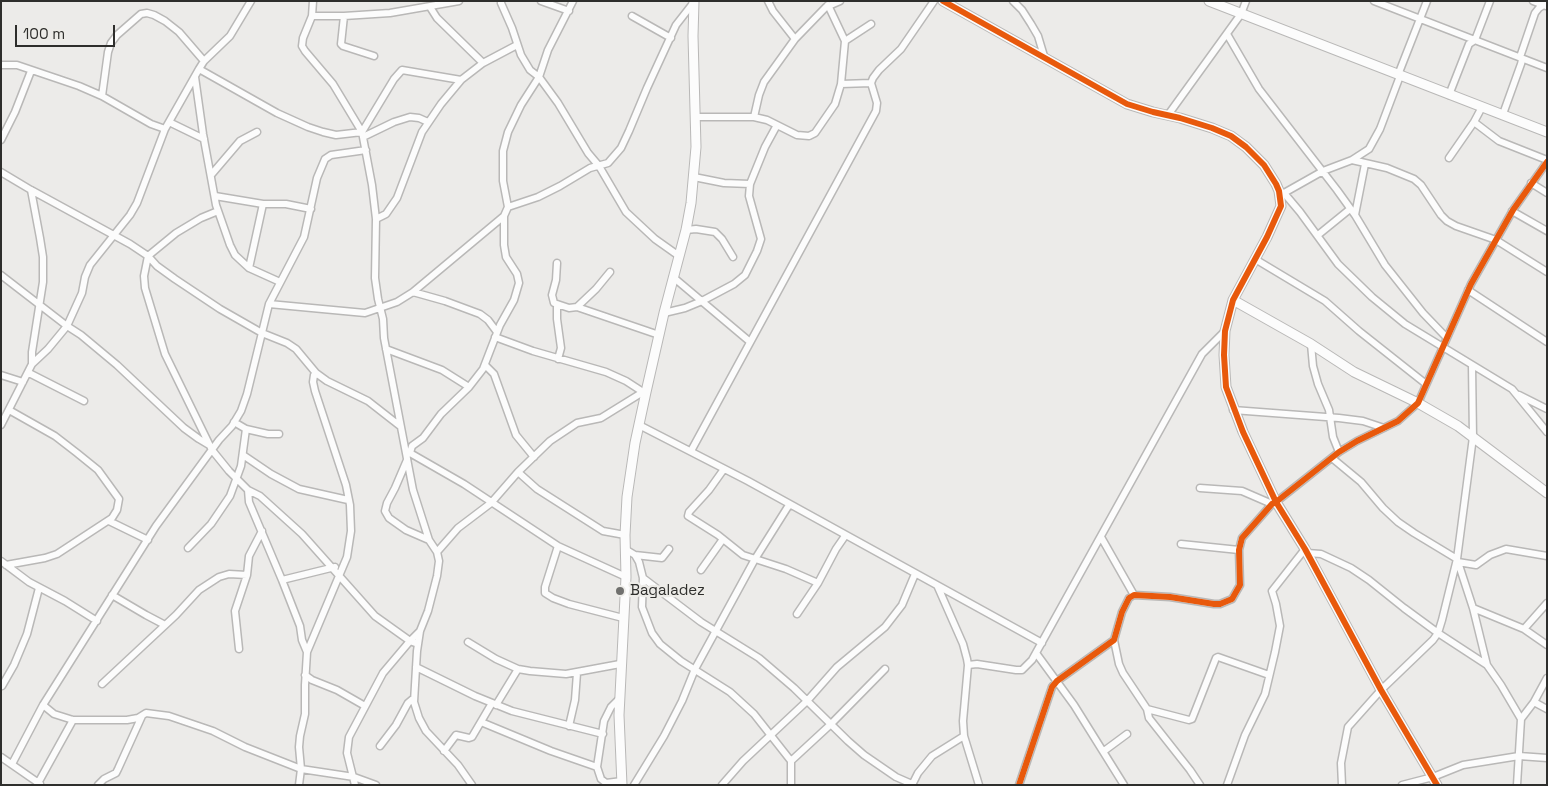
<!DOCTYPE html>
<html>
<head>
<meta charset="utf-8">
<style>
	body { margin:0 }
	#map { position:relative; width:1548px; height:786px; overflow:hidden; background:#ecebe9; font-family:"Space Grotesk",sans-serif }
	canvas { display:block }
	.frame { position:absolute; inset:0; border:2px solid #2e2e2c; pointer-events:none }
	.scale { position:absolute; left:15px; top:25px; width:100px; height:22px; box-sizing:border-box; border:2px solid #2e2e2c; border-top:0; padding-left:6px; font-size:15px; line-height:18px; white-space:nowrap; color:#2e2e2c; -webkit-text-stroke:4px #edece8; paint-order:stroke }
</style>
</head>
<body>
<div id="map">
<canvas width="1548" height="786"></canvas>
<div class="frame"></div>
<div class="scale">100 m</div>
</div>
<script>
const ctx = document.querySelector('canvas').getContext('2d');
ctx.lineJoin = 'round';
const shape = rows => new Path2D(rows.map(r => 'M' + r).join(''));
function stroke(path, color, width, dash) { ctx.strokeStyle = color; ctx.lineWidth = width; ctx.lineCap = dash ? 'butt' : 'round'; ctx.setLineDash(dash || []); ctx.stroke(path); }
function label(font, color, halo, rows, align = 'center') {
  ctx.font = font + ' "Space Grotesk",sans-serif'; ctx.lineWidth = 4.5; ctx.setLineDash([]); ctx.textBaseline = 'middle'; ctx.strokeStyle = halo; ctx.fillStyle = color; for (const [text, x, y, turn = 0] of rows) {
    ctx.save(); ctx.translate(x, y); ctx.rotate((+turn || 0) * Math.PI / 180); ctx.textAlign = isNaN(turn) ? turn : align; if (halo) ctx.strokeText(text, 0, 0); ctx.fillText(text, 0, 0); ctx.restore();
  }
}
const street = shape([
	[313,1,312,16,303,38,302,46,305,51,333,84,362,132,372,185,376,219,375,278,378,299,383,319,384,338,413,490,429,540,437,552,439,561,437,576,428,611,420,631,417,651,414,702,419,718,426,731,458,765,472,785],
	[541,1,569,11],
	[768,1,773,11,795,39],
	[1013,1,1022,10,1031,24,1038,36,1044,56],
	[1374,1,1547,68],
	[1533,1,1546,6],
	[501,3,512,28,521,55,530,70,539,77,558,103,588,153,599,166,626,212,655,239,679,256],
	[430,7,437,18,483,63],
	[312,16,344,16,390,13,459,1],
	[344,16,341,44,343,46,374,56],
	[632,16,671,38],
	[1227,34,1259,89,1337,190,1355,215,1385,265,1423,313,1447,338],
	[845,41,871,24],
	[1,65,17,65,79,86,102,96,151,124,165,129],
	[199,69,277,113,308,127,323,132,336,135,362,132,394,79,402,70,461,80],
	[1398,75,1427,1],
	[195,77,203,134,216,205,230,245,235,255,249,268,280,282],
	[841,84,871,83],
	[1449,95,1469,44,1475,40,1490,1],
	[102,96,108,52,111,43,117,35,141,14,147,13,154,15,165,21,179,32,204,61],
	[1482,107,1474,122,1499,141,1547,160],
	[1503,114,1521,64,1522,60,1520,57,1535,13,1539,8,1544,5,1546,1],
	[1168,115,1241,14,1246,1],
	[696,117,754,117,767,120,797,135,809,136,815,133,835,104,841,84,845,41,828,5],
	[754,117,759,95,764,82,795,39,826,7,840,1],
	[169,122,204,139],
	[363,137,394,122,410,117,419,118,428,122],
	[1,140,15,112,31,71],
	[1449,158,1474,122],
	[1352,160,1387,168,1414,179,1421,185,1441,215,1447,221,1456,226,1496,240,1547,272],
	[1,172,31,190,130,244,148,256,157,266,175,279,220,309,262,333,287,343,296,349,316,373,327,381,368,401,400,426],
	[211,175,240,141,257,132],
	[694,177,724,183,750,184],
	[1531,183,1547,193],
	[31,190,40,238,43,257,43,282,32,352,32,364],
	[1279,191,1284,193,1300,212,1338,264,1372,297,1405,324,1512,389,1547,432],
	[1284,193,1323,171,1352,160,1369,149,1380,129,1400,76],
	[215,196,263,204,286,204,311,209],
	[508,207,503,181,503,151,508,132,521,105,539,77,548,50,573,1],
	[218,211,201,218,176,233,148,256,144,276,145,288,165,354,212,450,229,471,248,490,249,502,282,580,300,626,302,640,307,652,305,685,305,714,300,736,299,747,301,769,299,785],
	[1512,211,1547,231],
	[1355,215,1365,164],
	[376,219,386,214,397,198,422,132,441,104,461,80,483,63,517,45],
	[686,230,696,229,715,232,722,239,733,257],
	[1318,235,1350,209],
	[1255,259,1325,301,1359,331,1426,384],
	[557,263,556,280,552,295,554,303,569,308,577,307,659,335],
	[249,268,263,204],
	[1,275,67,326,81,335,117,365,184,428,199,439,209,445],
	[673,277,749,341],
	[1468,290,1547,342],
	[413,292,445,301,480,314,488,320,497,332],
	[269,304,365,313,397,302,413,292,504,216,508,207,538,197,560,186,590,168,608,163,621,148,629,131,647,88,676,25,694,2],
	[557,304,557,319,561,348,558,359],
	[577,307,596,289,610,272],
	[664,313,685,308,702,301,734,284,745,275,757,251,761,239,749,196,750,184,765,147,777,125],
	[495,337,533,351,606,372,626,381,643,392],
	[1311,344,1313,366,1318,384,1329,410,1333,437,1339,452],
	[386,349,442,370,469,387],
	[485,365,494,374,516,435,534,457],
	[29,373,84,401],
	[1,375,23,382],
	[1519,395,1547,409],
	[1233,410,1339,418,1363,421,1384,428],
	[234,422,246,429,268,434,279,434],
	[1,425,32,364,48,349,67,326,82,293,85,277,90,265,130,215,137,203,165,129,199,69,204,61,230,36,251,1],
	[639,425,748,481,1042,643],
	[691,451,876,111,877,103,871,83,873,78,879,70,901,49,934,1],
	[406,453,410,453,464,484,558,546,626,577],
	[410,453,412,446,423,438,441,414,469,387,483,369,500,325,514,300,519,283,517,274,506,257,504,245,504,216],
	[243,455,271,474,299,489,348,500],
	[1332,458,1361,482,1383,508,1398,522,1414,533,1457,559,1473,608,1487,665,1501,685,1521,719,1517,785],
	[407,460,395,488,387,503,385,511,389,518,406,530,429,540],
	[724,469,709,490,689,512,688,516,718,535,743,555,786,569,818,583],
	[518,472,537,489,603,531,625,535],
	[1200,488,1242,491,1272,504],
	[248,490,260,496,302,534,375,616,410,641,418,644],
	[109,521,148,540],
	[1101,537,1134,595],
	[1181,544,1239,550],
	[558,546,545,587,545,593,553,598,569,604,623,618],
	[188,548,211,524,230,496,241,466,246,429],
	[625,549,635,555,639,562,643,578,642,607,652,633,660,644,681,661,730,692,754,714,791,761,791,785],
	[437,552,458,528,491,503,518,472,550,441,577,423,601,418,643,392,646,392],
	[1307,553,1321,554,1351,568,1369,580,1404,608,1438,633,1487,665],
	[635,555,662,558,669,549],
	[1,561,29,582,65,601,97,621],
	[1458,562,1476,565,1490,555,1506,549,1547,556],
	[6,565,45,558,57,554,112,518,117,510,119,499,98,470,77,453,55,436,9,410],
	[701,570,723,539],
	[643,578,701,622,759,658,794,688,848,741,864,755,896,777,912,784],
	[282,580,335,567],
	[937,585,963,644,967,659,968,665,963,721,964,736,979,785],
	[112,595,146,615,165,625],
	[1473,608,1524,629,1547,645],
	[797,614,818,583,836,549,845,536],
	[1524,629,1547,603],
	[1114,640,1119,664,1123,673,1147,709,1149,718,1190,770,1200,785],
	[468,642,496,659,518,669,530,671,566,674,620,664],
	[239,649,235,611,247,575,249,556,262,531],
	[307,652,347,557,351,531,350,505,346,485,315,391,313,382,314,375,316,373],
	[1036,653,1074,705,1124,785],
	[968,665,977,664,1016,670,1022,670,1032,660,1202,354,1225,331],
	[416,667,475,696,512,711,603,734],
	[305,675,312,680,337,690,365,706],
	[102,684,176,615,199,590,219,577,229,574,247,575],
	[2,686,14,665,27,634,39,588],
	[619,699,611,707,604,721,597,767,601,779,606,783,622,781],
	[1534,702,1547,709],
	[43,705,54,714,73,720,127,720,138,718,146,713,169,716,213,731,245,747,301,769,354,777,376,785],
	[496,705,518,669],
	[1147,709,1189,720,1192,719,1216,658,1218,657,1269,675],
	[1521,719,1534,702,1547,678],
	[481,722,551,751,597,767],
	[569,726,575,700,577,673],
	[380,746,396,725,408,703,414,698],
	[444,751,456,735,469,738,472,737,492,703],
	[1104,751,1127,734],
	[1,757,40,784],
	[791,761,830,725,885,669],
	[12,764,43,705,156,526,219,440,232,426,241,411,247,394,269,304,304,237,317,178,325,159,331,155,366,150],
	[37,785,73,720],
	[98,785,104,779,116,773,118,769,142,716],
	[355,785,347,753,349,737,383,673,410,641,420,631],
	[634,785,664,736,682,701,695,669,755,559,789,505],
	[722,785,743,761,807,701,837,667,885,627,902,605,915,574],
	[912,785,918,773,932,756,964,736],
	[1019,785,1052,687,1057,681,1114,640,1122,612,1129,598,1134,595,1170,597,1214,604,1220,604,1232,599,1240,585,1239,550,1242,538,1272,504,1276,502,1339,452,1357,441,1398,421,1418,403,1471,284,1513,210,1547,162],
	[1227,785,1245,735,1265,694,1275,652,1280,626,1276,604,1272,591,1305,549],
	[1342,785,1341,763,1348,727,1381,690,1433,640,1438,633,1442,620,1457,559,1473,437,1472,365],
	[1402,785,1433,777,1463,765,1519,756,1547,758]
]);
const secondary = shape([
	[943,1,1127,104,1153,112,1180,118,1212,128,1231,136,1246,147,1264,165,1276,184,1279,191,1281,206,1267,237,1233,300,1225,331,1224,355,1226,387,1243,432,1276,502,1305,549,1381,690,1437,785],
	[1209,1,1547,132],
	[1233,300,1311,344,1354,372,1418,403,1458,426,1547,493],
	[622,785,619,715,626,577,625,535,627,497,635,443,646,392,664,313,686,230,691,203,696,147,693,36,694,1]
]);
const cycleway = shape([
	[943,1,1127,104,1153,112,1180,118,1212,128,1231,136,1246,147,1264,165,1276,184,1279,191,1281,206,1267,237,1233,300,1225,331,1224,355,1226,387,1243,432,1276,502,1305,549,1381,690,1437,785],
	[1019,785,1052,687,1057,681,1114,640,1122,612,1129,598,1134,595,1170,597,1214,604,1220,604,1232,599,1240,585,1239,550,1242,538,1272,504,1276,502,1339,452,1357,441,1398,421,1418,403,1471,284,1513,210,1547,162]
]);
const markers = [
	[620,591,5,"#70706e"]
];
const poiNames = [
	["Bagaladez",630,591]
];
stroke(street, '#b9b8b7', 9);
stroke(secondary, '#b9b8b7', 11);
stroke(street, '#fcfcfc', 6);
stroke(secondary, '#fcfcfc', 9);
stroke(cycleway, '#e8590c', 6);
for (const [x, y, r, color] of markers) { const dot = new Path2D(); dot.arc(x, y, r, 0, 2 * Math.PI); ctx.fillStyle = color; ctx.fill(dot); stroke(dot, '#edece8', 2); }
label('15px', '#2e2e2c', '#edece8', poiNames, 'left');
</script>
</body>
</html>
